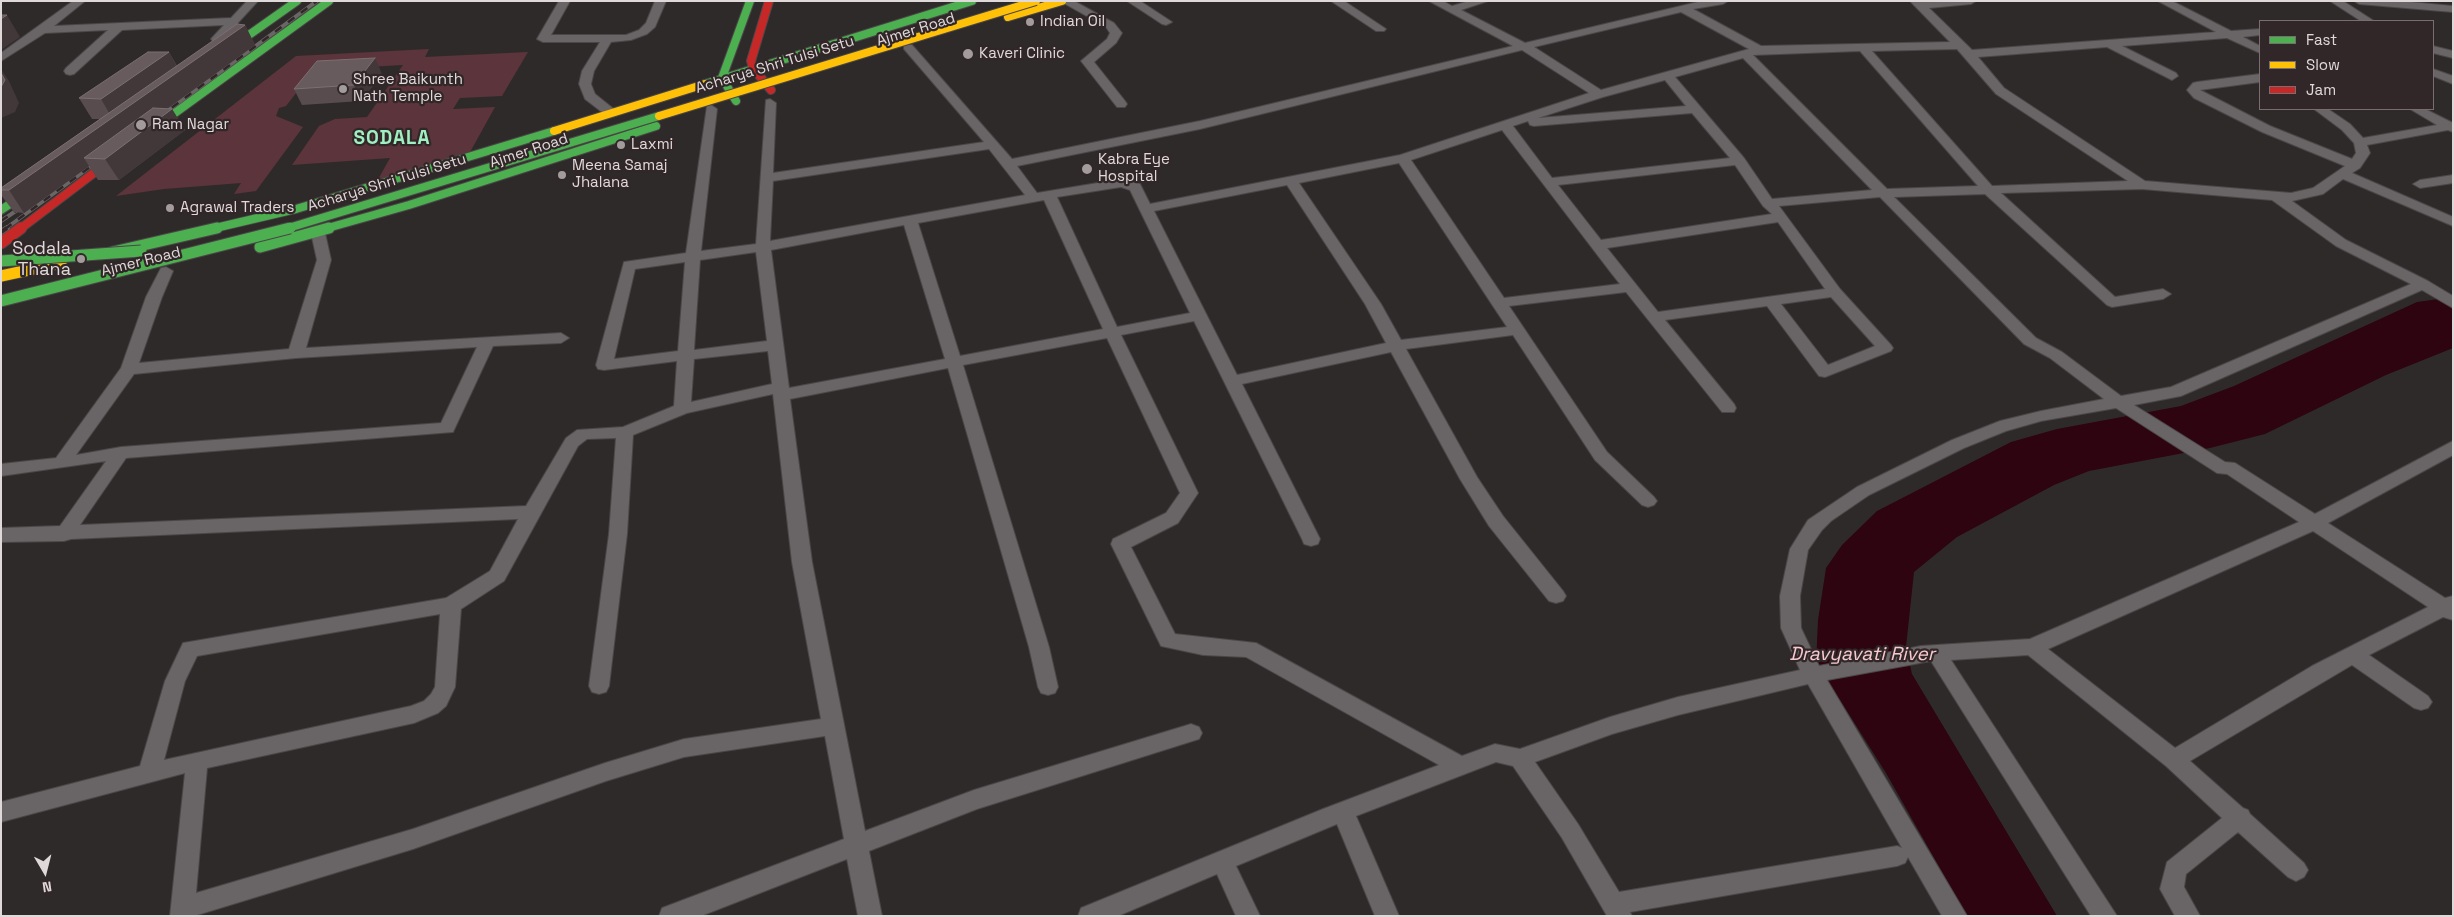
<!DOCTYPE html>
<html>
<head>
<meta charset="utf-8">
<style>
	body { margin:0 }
	#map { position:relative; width:2454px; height:917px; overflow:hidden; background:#2f2a2a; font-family:"Space Grotesk",sans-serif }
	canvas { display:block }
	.frame { position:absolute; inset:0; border:2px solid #e0d9da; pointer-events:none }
	.legend { position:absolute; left:2259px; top:20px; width:175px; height:90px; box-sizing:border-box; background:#322728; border:1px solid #786e6f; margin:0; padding:6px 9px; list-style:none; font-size:15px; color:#e0d9da }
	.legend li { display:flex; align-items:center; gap:10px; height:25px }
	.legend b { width:25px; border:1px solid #786e6f }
	.north { position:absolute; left:20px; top:847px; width:50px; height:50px; -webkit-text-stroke:4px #322728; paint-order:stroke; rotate:172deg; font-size:14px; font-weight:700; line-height:20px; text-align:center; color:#e0d9da }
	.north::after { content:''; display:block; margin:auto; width:18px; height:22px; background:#e0d9da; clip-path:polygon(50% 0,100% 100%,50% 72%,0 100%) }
</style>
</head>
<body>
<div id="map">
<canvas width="2454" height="917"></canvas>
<div class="frame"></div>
<ul class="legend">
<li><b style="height:6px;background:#4caf50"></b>Fast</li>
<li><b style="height:6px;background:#ffc107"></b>Slow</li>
<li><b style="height:6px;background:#c62828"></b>Jam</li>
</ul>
<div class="north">N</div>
</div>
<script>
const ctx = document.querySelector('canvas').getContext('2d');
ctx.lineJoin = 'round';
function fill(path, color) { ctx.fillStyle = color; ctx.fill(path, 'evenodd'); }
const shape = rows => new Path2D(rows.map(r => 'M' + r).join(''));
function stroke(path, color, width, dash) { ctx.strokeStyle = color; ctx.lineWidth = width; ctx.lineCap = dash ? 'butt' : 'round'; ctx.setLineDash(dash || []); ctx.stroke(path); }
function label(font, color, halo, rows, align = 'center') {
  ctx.font = font + ' "Space Grotesk",sans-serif'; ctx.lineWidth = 4.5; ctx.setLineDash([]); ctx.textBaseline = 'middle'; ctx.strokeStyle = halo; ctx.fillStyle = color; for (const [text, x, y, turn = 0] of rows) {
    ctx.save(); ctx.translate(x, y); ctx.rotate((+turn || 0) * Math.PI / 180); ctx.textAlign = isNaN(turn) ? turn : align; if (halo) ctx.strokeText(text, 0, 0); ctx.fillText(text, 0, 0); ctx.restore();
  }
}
const green = shape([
	[429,49,425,57,528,52,502,96,460,98,453,109,495,107,469,154,376,183,390,158,292,165,319,126,335,119,367,117,403,65,314,70,286,106,279,108,276,116,303,127,256,191,234,194,241,183,164,189,116,196,296,56]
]);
const water = shape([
	[2453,297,2453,348,2386,375,2265,434,2210,448,2089,471,2054,485,1957,537,1914,572,1906,647,1912,674,2057,916,1967,916,1886,773,1840,700,1824,684,1816,664,1818,620,1826,568,1842,545,1877,511,2011,442,2057,429,2181,406,2234,386,2417,302]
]);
const street = shape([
	[73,1,85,1,54,26,231,18,247,1,258,1,223,39,234,50,228,53,224,52,211,39,224,25,122,30,74,74,70,75,66,74,64,71,66,68,108,30,45,33,1,61,1,53,73,1],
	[559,1,570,1,551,35,626,35,639,30,646,23,655,1,666,1,655,27,647,34,631,40,611,42,594,71,591,84,595,94,615,110,617,113,615,116,607,116,585,99,579,84,582,71,600,42,543,42,537,39,559,1],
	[1060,1,1074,1,1114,23,1122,33,1116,43,1094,62,1125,101,1127,104,1125,107,1117,107,1081,61,1107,39,1110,33,1106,27,1060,1],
	[1127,1,1140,1,1172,22,1166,25,1162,24,1127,1],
	[1331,1,1344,1,1386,29,1384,31,1376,31,1331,1],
	[1429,1,1443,1,1452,6,1469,1,1488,1,1461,10,1525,43,1702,1,1728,1,1723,4,1693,9,1761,46,1950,42,1910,1,1976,1,1971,4,1929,8,1972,50,2216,32,2158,1,2172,1,2231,31,2260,29,2260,35,2243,37,2260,46,2260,53,2227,38,2122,46,2176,73,2178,76,2172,80,2107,47,1978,57,2004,88,2145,181,2291,193,2313,188,2345,166,2262,132,2194,98,2187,90,2193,83,2197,82,2260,74,2260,82,2200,90,2270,126,2352,159,2356,153,2354,143,2342,130,2314,109,2328,109,2350,124,2363,138,2437,125,2410,109,2425,109,2453,123,2453,132,2448,130,2367,145,2370,153,2360,168,2352,173,2453,217,2453,226,2343,179,2323,194,2292,201,2346,240,2428,281,2453,296,2453,308,2422,290,2181,396,2134,405,2225,462,2235,463,2315,514,2453,441,2453,455,2328,523,2445,598,2453,596,2453,620,2443,617,2369,655,2428,696,2432,702,2428,708,2421,710,2414,708,2352,665,2190,761,2243,808,2248,810,2250,814,2304,863,2308,870,2304,877,2296,881,2288,877,2238,832,2186,874,2184,887,2200,916,2175,916,2160,889,2167,862,2222,818,2166,766,2028,655,1951,660,2117,916,2091,916,1931,661,1827,680,1967,916,1942,916,1908,857,1905,863,1897,866,1630,912,1632,916,1607,916,1562,838,1513,766,1496,762,1356,816,1399,916,1375,916,1337,824,1236,866,1260,916,1236,916,1217,874,1118,916,1078,916,1081,908,1323,809,1439,765,1246,657,1203,655,1161,646,1111,544,1113,539,1166,513,1180,493,1107,338,963,365,1049,647,1058,687,1055,693,1048,695,1041,693,1038,687,1029,647,948,368,790,399,812,562,865,831,974,790,1191,724,1199,727,1202,733,1199,739,977,809,869,851,882,916,858,916,847,859,701,916,659,916,662,908,844,839,825,736,684,757,606,781,413,849,194,916,170,916,185,773,1,822,1,802,140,766,165,681,183,643,446,598,490,571,518,519,71,539,64,541,1,542,1,528,60,526,106,461,1,476,1,464,56,458,121,368,146,297,161,268,166,267,173,271,162,297,139,363,289,349,317,260,311,233,318,229,325,233,331,260,306,348,561,333,569,338,561,343,493,346,453,432,126,458,80,525,526,506,566,438,577,430,623,427,674,406,677,361,604,370,598,369,596,365,624,262,686,253,707,106,711,105,717,109,701,251,756,244,766,100,770,99,776,103,773,173,984,142,904,49,904,45,912,45,1012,159,1200,121,1513,46,1429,1],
	[1681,12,1749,49,1601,90,1534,47,1681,12],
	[1957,49,1996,94,2128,181,1992,186,1872,51,1957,49],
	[1522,50,1589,93,1400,155,1150,204,1140,184,1122,179,1037,193,1017,166,1200,129,1522,50],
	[1860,51,1978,186,1887,189,1753,55,1860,51],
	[1743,58,1872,190,1772,199,1744,158,1675,77,1743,58],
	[1665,80,1686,106,1538,118,1603,97,1665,80],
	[1692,113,1730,158,1552,178,1513,126,1528,121,1530,125,1534,126,1692,113],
	[1502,130,1612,274,1620,284,1504,298,1411,160,1502,130],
	[989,149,1025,195,770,241,773,181,989,149],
	[1399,163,1491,303,1507,327,1401,340,1381,304,1299,183,1399,163],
	[1735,165,1763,206,1772,214,1601,240,1558,185,1735,165],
	[1287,185,1365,304,1386,343,1237,375,1154,211,1287,185],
	[1121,187,1130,190,1190,313,1117,327,1057,197,1121,187],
	[2142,189,2272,200,2336,246,2411,284,2171,387,2121,396,2062,352,2036,338,1894,197,1985,194,2107,305,2112,307,2163,299,2171,294,2163,289,2115,297,2001,193,2142,189],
	[1880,197,2024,344,2050,358,2104,399,2041,411,2000,421,1952,440,1857,487,1808,520,1790,549,1780,596,1781,628,1800,670,1678,697,1610,717,1520,749,1495,744,1462,756,1256,643,1175,634,1131,547,1178,523,1198,493,1121,335,1194,321,1302,539,1304,544,1311,546,1318,544,1320,539,1242,384,1391,352,1460,479,1489,526,1549,601,1556,603,1563,601,1566,596,1563,591,1503,516,1477,477,1406,349,1513,335,1595,460,1642,505,1648,507,1654,505,1657,501,1654,497,1607,452,1509,306,1626,292,1722,412,1734,412,1736,408,1734,404,1665,320,1767,306,1819,376,1825,377,1891,351,1893,348,1891,345,1840,289,1779,206,1880,197],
	[1044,200,1103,329,960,356,918,223,1044,200],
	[1778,222,1825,289,1658,312,1607,248,1778,222],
	[904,225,945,359,789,388,771,250,904,225],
	[756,252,767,341,694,350,700,260,756,252],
	[685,262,678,351,614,359,635,269,685,262],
	[1831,297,1875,346,1828,365,1781,304,1831,297],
	[477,347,441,423,121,447,76,455,134,374,296,358,477,347],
	[768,351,772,384,691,402,694,359,768,351],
	[773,394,792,562,821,719,684,739,605,763,413,829,196,893,207,768,414,723,438,713,446,706,455,687,461,609,504,581,578,446,587,439,616,438,609,534,589,686,592,692,599,694,606,692,609,686,627,534,633,435,687,413,773,394],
	[2116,408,2217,473,2227,474,2299,522,2030,639,1921,646,1819,666,1801,628,1800,596,1808,550,1822,530,1831,521,1869,495,1964,448,2006,431,2041,421,2116,408],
	[2313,531,2428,607,2312,666,2175,748,2048,649,2313,531],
	[440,614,435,687,431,694,424,701,411,706,164,760,185,681,197,656,440,614],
	[1808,684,1902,848,1897,846,1619,892,1578,824,1535,762,1612,734,1678,715,1808,684],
	[2330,1,2343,1,2374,21,2361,21,2330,1],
	[2354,1,2400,1,2453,6,2453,12,2359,4,2354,1],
	[2433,46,2453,51,2453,58,2433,53,2433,46],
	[2433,69,2453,76,2453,84,2433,76,2433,69],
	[2453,175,2453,183,2420,188,2413,184,2420,180,2453,175]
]);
const fastFar1 = shape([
	[222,54,297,1],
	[705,84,972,1],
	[736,101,722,78,750,1],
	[124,150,329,1],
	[1,210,37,186],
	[211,229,296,209,554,131],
	[324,229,409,205,656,126]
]);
const fast = shape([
	[260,247,329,228],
	[113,252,217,228]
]);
const slowFar1 = shape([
	[1008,17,1062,1],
	[554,131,705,84]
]);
const slow = shape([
	[1,276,61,263]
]);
const jamFar1 = shape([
	[769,1,751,61,753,68,771,90],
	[20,229,124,150]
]);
const jam = shape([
	[1,243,21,228]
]);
const railFar1 = shape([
	[159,117,317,1],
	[1,221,26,204],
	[5,229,101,159]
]);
const rail = shape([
	[1,232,7,228]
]);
const fastBridgeFar1 = shape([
	[285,229,659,116]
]);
const fastBridge = shape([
	[1,261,141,251],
	[1,301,290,228]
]);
const slowBridge = shape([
	[659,116,1036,1]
]);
const wall = shape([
	[245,25,255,45,167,109,172,109,185,130,119,180,98,180,89,166,24,213,14,212,1,195,1,188,100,119,92,119,79,98,169,52,177,66],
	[382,74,361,101,302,105,294,89]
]);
const shadedWall = shape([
	[7,15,20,37,1,50,1,19],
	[245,25,255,45,99,158,84,158,89,166,24,213,9,190,112,118,101,99,169,52,179,71],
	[375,58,382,74,361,101,354,85],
	[1,69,9,81,19,103,15,112,1,118],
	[172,109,185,130,119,180,105,159]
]);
const building = shape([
	[1,15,7,15,1,19,1,15],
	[237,24,245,25,9,190,1,190,1,188,237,24],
	[148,52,169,52,101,99,79,98,148,52],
	[375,58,354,85,294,89,317,61,375,58],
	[1,73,5,80,1,87,1,73],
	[153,108,172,109,105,159,84,158,153,108]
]);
const markers = [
	[1030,22,5,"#a29c9c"],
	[968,54,6,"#a29c9c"],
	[343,89,5,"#a29c9c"],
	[141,125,6,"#a29c9c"],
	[621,145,5,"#a29c9c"],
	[1087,169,6,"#a29c9c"],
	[562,175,5,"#a29c9c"],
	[170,208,5,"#a29c9c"],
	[81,259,5,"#a29c9c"]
];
const farPoinames = [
	["Indian Oil",1040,22],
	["Kaveri Clinic",979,54],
	["Shree Baikunth",353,80],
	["Nath Temple",353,97],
	["Ram Nagar",152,125],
	["Laxmi",631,145],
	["Kabra Eye",1098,160],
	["Hospital",1098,177],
	["Meena Samaj",572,166],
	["Jhalana",572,183],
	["Agrawal Traders",180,208]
];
const farStreetnames = [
	["Ajmer Road",916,30,-17],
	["Acharya Shri Tulsi Setu",775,65,-17],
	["Ajmer Road",529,151,-18],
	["Acharya Shri Tulsi Setu",387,183,-17],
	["Ajmer Road",141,262,-14]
];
const poiNames = [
	["Sodala",71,249],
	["Thana",71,270]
];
const farDistrictnames = [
	["SODALA",392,139]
];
const waterNames = [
	["Dravyavati River",1862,655]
];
fill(green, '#5c343b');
fill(water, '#2d040f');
stroke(street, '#4b4647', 2);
stroke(fastFar1, '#4b4647', 10);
stroke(fast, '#4b4647', 13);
stroke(slowFar1, '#4b4647', 10);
stroke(slow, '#4b4647', 13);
stroke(jamFar1, '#4b4647', 10);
stroke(jam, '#4b4647', 13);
fill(street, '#696465');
stroke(fastFar1, '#4caf50', 8);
stroke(fast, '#4caf50', 11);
stroke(slowFar1, '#ffc107', 8);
stroke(slow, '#ffc107', 11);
stroke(jamFar1, '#c62828', 8);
stroke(jam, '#c62828', 11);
stroke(railFar1, '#6a6666', 4);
stroke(rail, '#6a6666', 5.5);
stroke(railFar1, '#322728', 2.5, [8]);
stroke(rail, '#322728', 4, [11]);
stroke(fastBridgeFar1, '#4b4647', 10, []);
stroke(fastBridge, '#4b4647', 13, []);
stroke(slowBridge, '#4b4647', 10, []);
stroke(fastBridgeFar1, '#4caf50', 8);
stroke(fastBridge, '#4caf50', 11);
stroke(slowBridge, '#ffc107', 8);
fill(wall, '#594c4e');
fill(shadedWall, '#42383a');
fill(building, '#685b5e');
stroke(building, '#7a6f71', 1);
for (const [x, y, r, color] of markers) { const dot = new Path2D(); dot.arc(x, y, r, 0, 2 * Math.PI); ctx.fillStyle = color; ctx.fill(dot); stroke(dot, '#322728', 2); }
label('15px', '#e0d9da', '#322728', farPoinames, 'left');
label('15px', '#e0d9da', '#322728', farStreetnames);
label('18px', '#e0d9da', '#322728', poiNames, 'right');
ctx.letterSpacing = '1px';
label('bold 19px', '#a0efc2', '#322728', farDistrictnames);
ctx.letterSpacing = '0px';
label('italic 19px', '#f6cad0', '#322728', waterNames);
</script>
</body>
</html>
